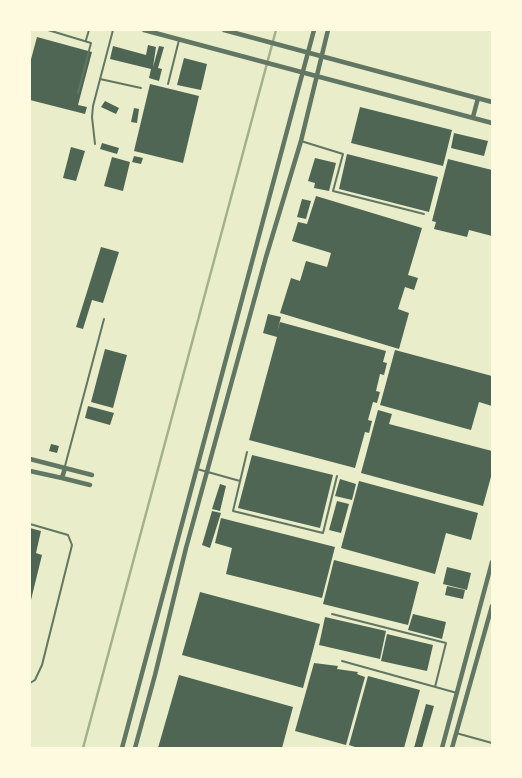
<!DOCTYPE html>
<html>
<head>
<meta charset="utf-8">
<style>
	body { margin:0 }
	#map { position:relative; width:522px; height:778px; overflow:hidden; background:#e9edc9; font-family:"Alegreya Sans",sans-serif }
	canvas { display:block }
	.frame { position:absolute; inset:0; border:31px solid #fefae0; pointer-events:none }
</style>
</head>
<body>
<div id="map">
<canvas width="522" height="778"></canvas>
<div class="frame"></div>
</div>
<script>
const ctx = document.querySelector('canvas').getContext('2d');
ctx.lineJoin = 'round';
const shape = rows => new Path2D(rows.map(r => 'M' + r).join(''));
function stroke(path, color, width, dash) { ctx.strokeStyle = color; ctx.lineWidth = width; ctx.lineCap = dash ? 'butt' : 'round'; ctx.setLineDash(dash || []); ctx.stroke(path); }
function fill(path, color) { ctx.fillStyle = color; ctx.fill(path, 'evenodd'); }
const stream = shape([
	[83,748,276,30]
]);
const building = shape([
	[37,37,92,52,78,105,87,107,85,114,30,100,30,63],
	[148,45,156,47,153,67,159,46,164,47,158,68,162,69,159,81,149,78,151,69,110,59,113,46,146,55],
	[184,58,207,64,201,90,177,85],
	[150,84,199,96,183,163,134,151],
	[105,101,119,108,116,114,101,107],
	[360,107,452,130,443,166,351,143],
	[134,108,139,109,137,123,131,122],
	[454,133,488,141,484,156,451,148],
	[102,143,119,148,117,154,100,149],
	[71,147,85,151,76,181,63,178],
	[347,154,438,177,429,212,339,189],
	[134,156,143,158,141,164,132,162],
	[112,157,130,162,123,191,104,186],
	[315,158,336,163,329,191,314,188,315,183,308,181],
	[448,159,492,170,492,236,469,230,467,237,434,229,436,222,432,221],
	[316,196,422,228,408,275,418,278,414,290,405,287,398,309,409,313,399,349,280,313,291,278,300,281,306,261,327,267,331,253,292,241,298,222,307,224],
	[302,199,311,201,306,219,297,217],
	[101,247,119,252,103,303,92,300,83,329,76,327],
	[268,314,281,317,277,332,280,322,386,351,383,362,387,363,384,375,380,374,376,391,380,392,377,403,373,402,368,420,372,421,369,433,365,432,355,468,249,440,277,337,263,333],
	[105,349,127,355,113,408,91,402],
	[395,350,492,376,492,406,479,402,471,430,380,405],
	[88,406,114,413,110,425,85,418],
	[378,410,392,414,389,424,492,451,492,473,483,506,361,473],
	[51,444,59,446,57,453,49,451],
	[252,455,333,475,320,528,238,508],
	[340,479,356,484,352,500,335,496],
	[359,481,478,513,471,540,446,533,435,574,341,548],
	[220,484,226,486,220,511,212,509],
	[337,501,349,504,341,533,329,530],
	[212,511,221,513,210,548,202,545],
	[221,518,335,547,322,598,226,574,232,548,215,543],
	[30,528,41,531,36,553,42,555,31,600],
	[334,560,419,582,408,625,323,604],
	[447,567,471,573,467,590,443,584],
	[447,586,465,590,463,599,445,595],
	[200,592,320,624,303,688,182,655],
	[413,614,446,622,442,639,408,630],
	[325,617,386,631,380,659,319,645],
	[387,634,433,645,427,671,381,661],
	[314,663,338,666,337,669,358,672,357,674,365,677,346,745,295,731],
	[179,675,293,707,282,748,158,748],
	[368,676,420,690,404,748,358,748,349,745],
	[426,704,434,706,422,748,414,748]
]);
const service = shape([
	[48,30,91,43,78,93],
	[86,40,89,30],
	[100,79,141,88],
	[168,84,179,40],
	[301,141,343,154,333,191,424,214],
	[95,144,92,117,93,106,113,30],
	[247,452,233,511,323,533,337,476],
	[65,466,104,319],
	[197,469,240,481],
	[30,524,68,535,72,545,42,665,35,680,30,683],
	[332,614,446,643,435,687],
	[342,661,457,693],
	[456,733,492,743]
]);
const minor = shape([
	[144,30,492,123],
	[224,30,492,102],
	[473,117,478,98],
	[30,459,92,475],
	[30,471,62,478,65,468],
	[62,478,90,485],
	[122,748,314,30],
	[135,748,155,675,186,548,266,257,301,141,328,30],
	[442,748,492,562],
	[452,748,492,606]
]);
stroke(stream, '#a3b18a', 2.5);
fill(building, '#4f6655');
stroke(service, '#617663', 2);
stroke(minor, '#617663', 4.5);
</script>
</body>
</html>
